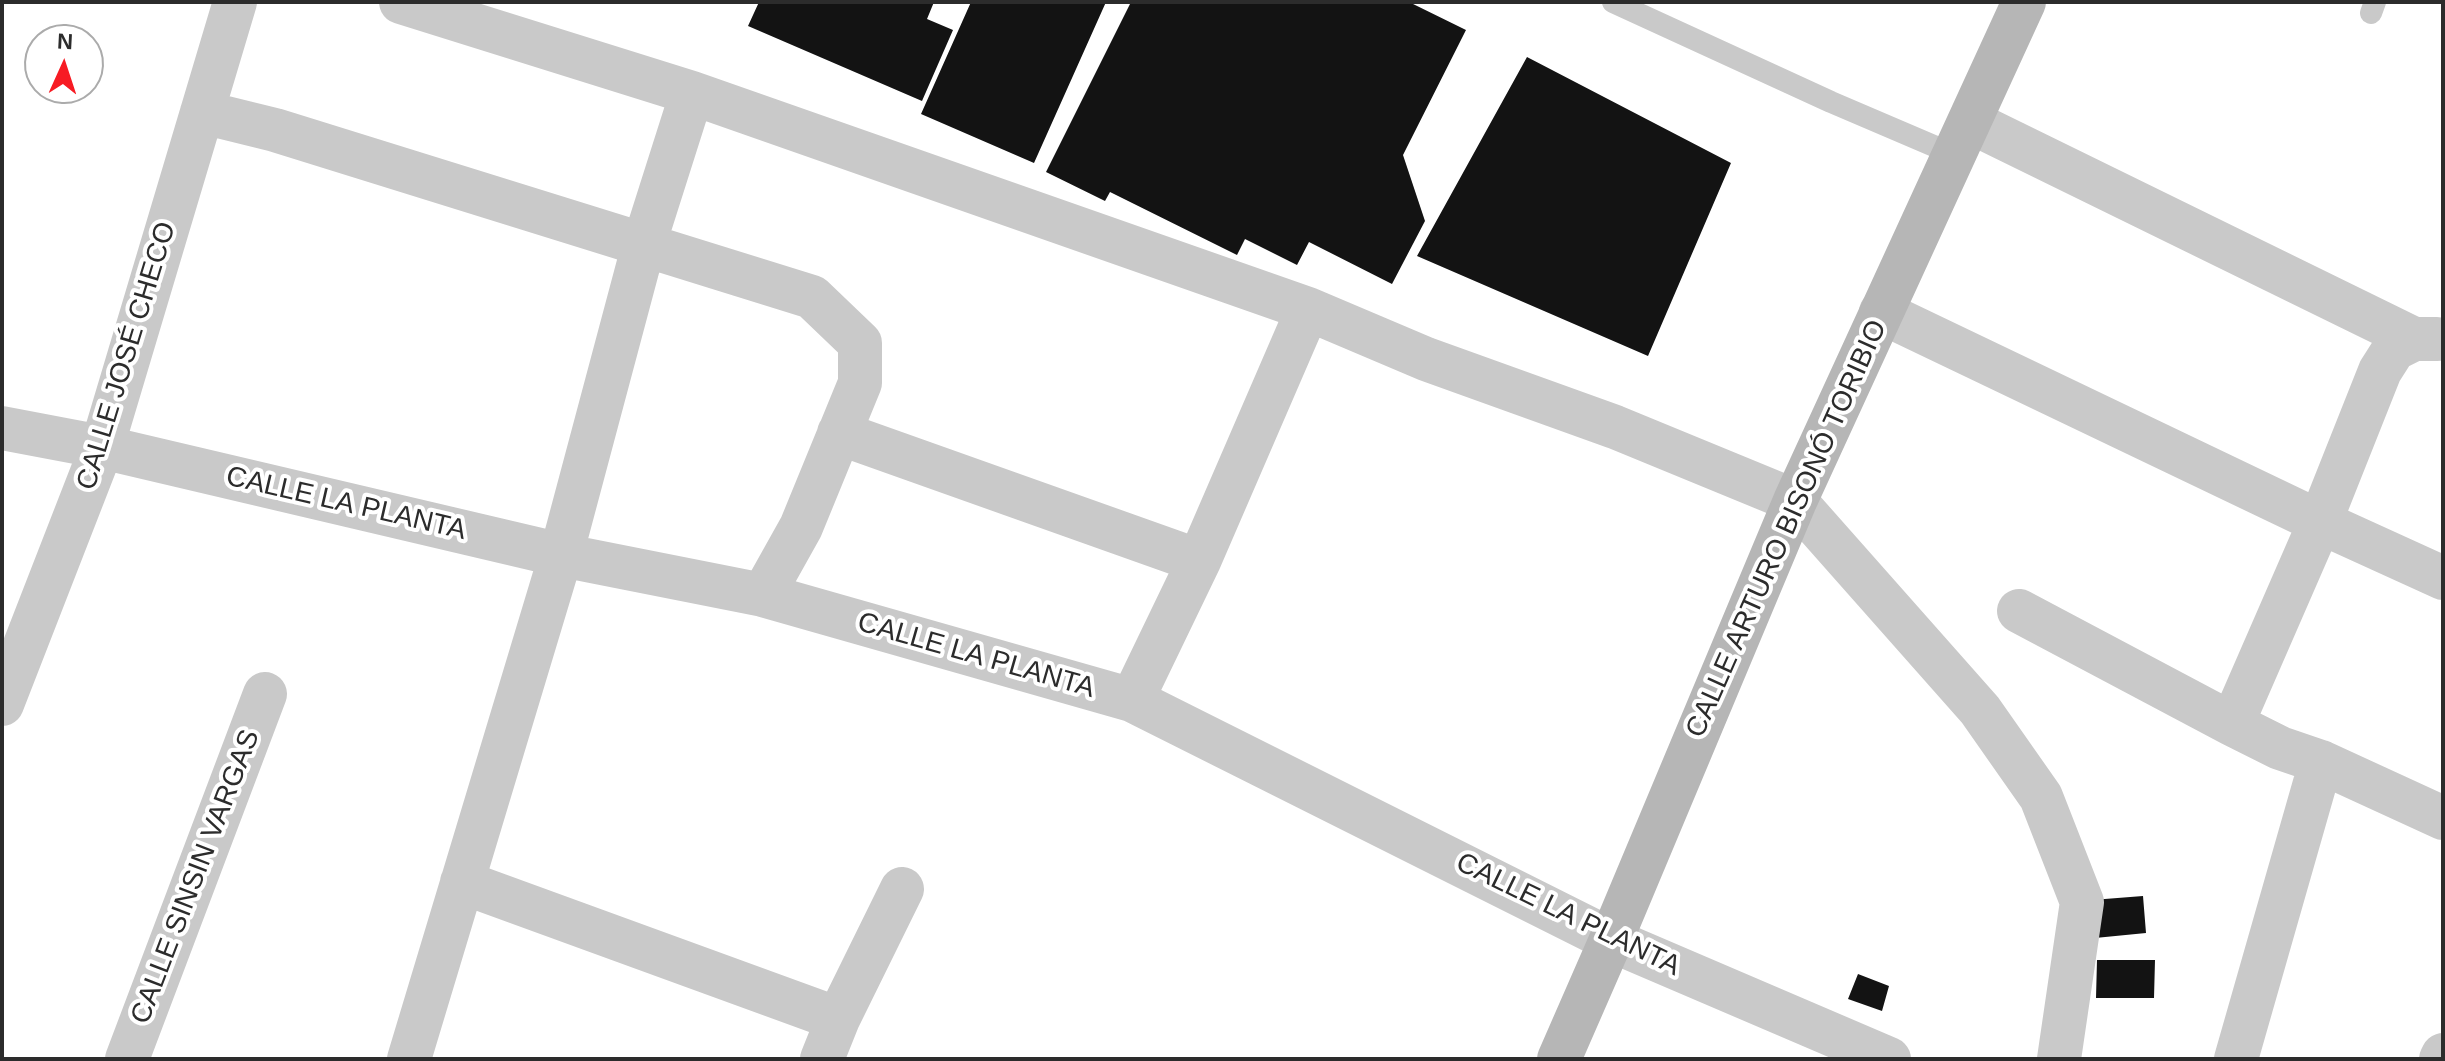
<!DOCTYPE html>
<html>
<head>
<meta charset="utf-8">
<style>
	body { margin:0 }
	#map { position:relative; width:2445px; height:1061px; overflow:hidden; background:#fff; font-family:Arial,sans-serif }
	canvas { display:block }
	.frame { position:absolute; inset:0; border:4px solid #2c2c2c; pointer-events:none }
	.north { position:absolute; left:24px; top:24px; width:80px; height:80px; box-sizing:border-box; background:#fff; border:2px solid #ababab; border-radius:50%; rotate:3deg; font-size:22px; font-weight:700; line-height:32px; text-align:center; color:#2c2c2c }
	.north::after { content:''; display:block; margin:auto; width:28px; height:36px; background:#f71b23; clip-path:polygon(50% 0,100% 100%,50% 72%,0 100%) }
</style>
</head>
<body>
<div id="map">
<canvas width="2445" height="1061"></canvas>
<div class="frame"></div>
<div class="north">N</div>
</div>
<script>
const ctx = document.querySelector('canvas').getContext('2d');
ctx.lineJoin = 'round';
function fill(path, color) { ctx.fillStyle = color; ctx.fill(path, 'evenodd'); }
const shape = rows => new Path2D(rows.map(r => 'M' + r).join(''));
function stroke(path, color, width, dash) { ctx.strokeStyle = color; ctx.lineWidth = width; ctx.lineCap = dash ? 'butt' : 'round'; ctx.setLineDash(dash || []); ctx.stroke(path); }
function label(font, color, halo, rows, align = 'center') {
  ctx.font = font + ' Arial,sans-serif'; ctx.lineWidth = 8; ctx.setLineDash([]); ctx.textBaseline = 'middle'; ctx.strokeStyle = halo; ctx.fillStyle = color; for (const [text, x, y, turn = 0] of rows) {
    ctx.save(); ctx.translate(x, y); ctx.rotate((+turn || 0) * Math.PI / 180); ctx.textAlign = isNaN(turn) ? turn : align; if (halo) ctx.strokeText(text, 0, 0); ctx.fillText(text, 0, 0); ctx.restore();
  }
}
const building = shape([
	[759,2,934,2,927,19,953,30,922,101,748,26],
	[971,2,1106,2,1034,163,921,114],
	[1131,2,1409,2,1466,30,1403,155,1425,221,1392,284,1309,242,1297,265,1245,239,1237,255,1110,192,1105,201,1046,172],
	[1527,57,1731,163,1648,356,1417,256],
	[2143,896,2146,933,2095,938,2092,900],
	[2097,960,2155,960,2154,998,2096,998],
	[1858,974,1889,986,1882,1011,1848,999]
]);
const lane = shape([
	[1613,2,1831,102,1955,155],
	[2371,13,2375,2]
]);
const street = shape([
	[401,2,692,93,1308,309,1426,359,1615,427,1795,501,1980,710,2041,797,2082,902,2059,1059],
	[202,112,275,130,812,297,860,343,860,383,801,527,763,595],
	[1971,122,2414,339],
	[1881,312,2320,522,2232,724,2280,748,2321,762,2443,818],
	[2437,339,2414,339,2394,349,2380,371,2320,522,2443,578],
	[2,428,102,447,561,555,763,595,1132,700,1611,940,1889,1059],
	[839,433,1199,561],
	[2019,611,2232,724],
	[1132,700,1199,561,1308,309],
	[2,704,102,447,235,2],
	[462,882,838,1019],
	[127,1059,265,694],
	[409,1059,561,555,644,244,692,93],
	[822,1059,838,1019,902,889],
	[2236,1059,2321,762],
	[2441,1059,2443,1055]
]);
const secondary = shape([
	[1559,1059,1611,940,1795,501,2024,2]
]);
const streetNames = [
	["CALLE JOSÉ CHECO",127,356,-73],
	["CALLE LA PLANTA",346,504,13],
	["CALLE ARTURO BISONÓ TORIBIO",1787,529,-66],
	["CALLE LA PLANTA",976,656,16],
	["CALLE SINSIN VARGAS",196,877,-69],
	["CALLE LA PLANTA",1568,915,26]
];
fill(building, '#131313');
stroke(lane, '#c9c9c9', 22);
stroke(street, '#c9c9c9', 44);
stroke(secondary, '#b6b6b6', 44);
label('28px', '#2c2c2c', '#fff', streetNames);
</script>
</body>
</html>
